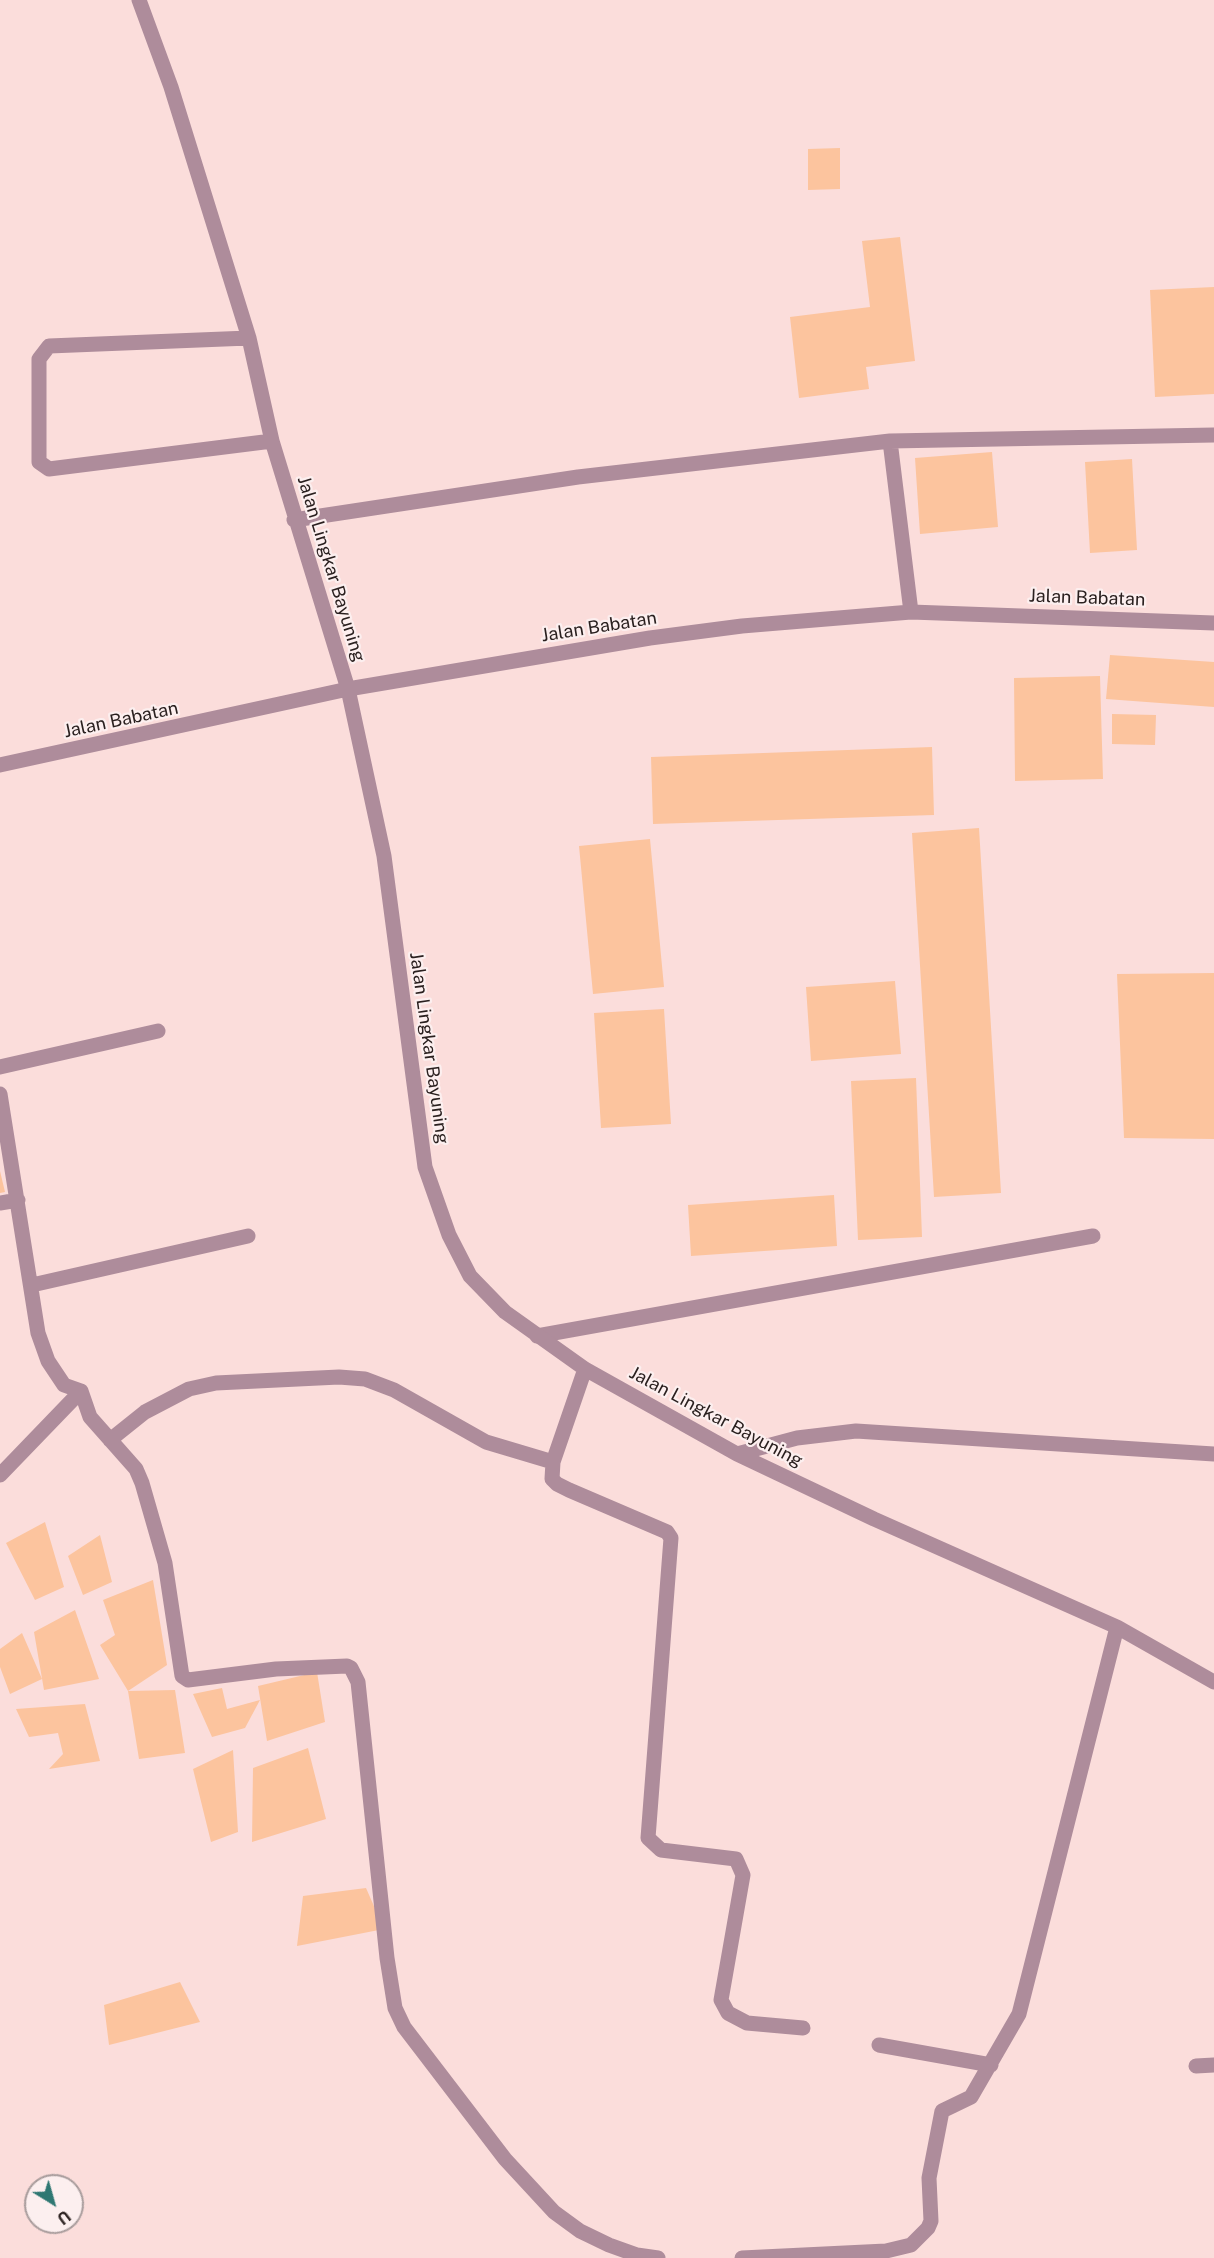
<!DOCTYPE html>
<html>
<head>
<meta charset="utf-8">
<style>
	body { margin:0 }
	#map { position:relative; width:1214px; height:2258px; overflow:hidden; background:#fbdddb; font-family:"Public Sans",sans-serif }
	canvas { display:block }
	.north { position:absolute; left:24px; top:2174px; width:60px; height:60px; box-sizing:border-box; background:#fcefef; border:2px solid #a89c9c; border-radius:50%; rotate:143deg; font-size:16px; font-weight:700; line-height:24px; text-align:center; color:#2a201f }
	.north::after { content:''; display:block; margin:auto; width:21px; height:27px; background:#2f7772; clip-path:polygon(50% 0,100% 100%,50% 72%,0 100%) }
</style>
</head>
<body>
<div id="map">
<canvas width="1214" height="2258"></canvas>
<div class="north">U</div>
</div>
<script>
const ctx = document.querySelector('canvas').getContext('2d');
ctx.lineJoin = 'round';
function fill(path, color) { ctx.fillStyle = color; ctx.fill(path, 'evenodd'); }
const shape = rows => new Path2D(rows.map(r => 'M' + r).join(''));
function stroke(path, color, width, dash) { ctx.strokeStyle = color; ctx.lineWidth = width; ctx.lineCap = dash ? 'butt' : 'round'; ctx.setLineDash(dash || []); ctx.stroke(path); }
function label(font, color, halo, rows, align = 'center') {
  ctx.font = font + ' "Public Sans",sans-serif'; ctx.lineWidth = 4.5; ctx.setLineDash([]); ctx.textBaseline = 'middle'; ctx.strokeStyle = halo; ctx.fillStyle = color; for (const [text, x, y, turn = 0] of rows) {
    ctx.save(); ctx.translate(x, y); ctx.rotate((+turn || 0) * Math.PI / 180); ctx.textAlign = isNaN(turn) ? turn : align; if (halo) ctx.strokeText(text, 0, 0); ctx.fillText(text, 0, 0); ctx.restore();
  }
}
const building = shape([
	[840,148,840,189,808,190,808,149],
	[900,237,915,361,866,367,869,389,799,398,790,317,870,307,862,241],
	[1214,287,1214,394,1155,397,1150,290],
	[992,452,998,527,920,534,915,458],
	[1132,459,1137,550,1090,553,1085,462],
	[1110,655,1214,662,1214,707,1106,699],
	[1100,676,1103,779,1015,781,1014,678],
	[1112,714,1156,715,1155,745,1112,744],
	[932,747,934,815,653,824,651,757],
	[979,828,1001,1193,934,1197,912,833],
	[650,839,664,987,593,994,579,846],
	[1214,973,1214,1139,1124,1138,1117,974],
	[895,981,901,1054,811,1061,806,987],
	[664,1009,671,1124,601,1128,594,1013],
	[916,1078,922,1237,858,1240,851,1081],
	[0,1171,5,1192,0,1193],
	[834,1195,837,1246,691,1256,688,1205],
	[45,1522,64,1587,35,1600,6,1543],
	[100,1535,112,1582,83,1595,68,1556],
	[153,1580,167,1665,128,1691,100,1645,115,1635,103,1600],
	[75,1610,99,1679,44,1690,34,1632],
	[22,1633,42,1679,10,1694,0,1667,0,1649],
	[317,1672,325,1722,267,1741,258,1686],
	[222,1688,227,1709,260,1700,245,1728,212,1737,193,1694],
	[175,1690,185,1753,139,1759,128,1691],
	[85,1704,100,1761,49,1769,63,1754,58,1733,29,1737,16,1709],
	[308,1748,326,1819,252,1842,253,1768],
	[233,1750,238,1832,211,1842,193,1769],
	[366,1888,384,1929,297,1946,303,1896],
	[180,1982,200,2022,109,2045,104,2005]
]);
const service = shape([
	[537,1336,1093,1236]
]);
const minor = shape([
	[139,0,171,87,249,338,272,441,348,689,384,856,425,1167,449,1235,470,1276,505,1312,585,1369,737,1454,874,1519,1117,1627,1214,1682],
	[249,338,49,346,39,359,39,462,49,469,272,441],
	[890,441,1214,435],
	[294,520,578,477,890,441,911,612],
	[0,765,348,689,650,638,742,626,911,612,1214,623],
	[0,1067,158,1031],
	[0,1094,38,1333,48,1361,64,1385,81,1391,90,1417,136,1469,142,1483,165,1563,182,1676,188,1680,276,1669,347,1666,351,1668,358,1682,387,1958,395,2008,404,2027,505,2159,554,2212,580,2231,609,2245,637,2255,658,2258],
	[0,1203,18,1200],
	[32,1285,248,1236],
	[585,1369,553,1462,552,1479,557,1484,569,1490,667,1532,671,1538,648,1838,661,1850,736,1859,743,1875,721,2000,728,2013,747,2023,803,2028],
	[110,1440,145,1412,189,1389,216,1383,339,1377,365,1379,394,1390,486,1442,553,1462],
	[737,1454,797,1438,856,1431,1214,1454],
	[0,1475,81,1391],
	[879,2045,991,2065],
	[1196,2066,1214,2065],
	[742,2258,886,2251,911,2245,928,2228,931,2221,929,2178,942,2111,971,2097,1019,2014,1117,1627]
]);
const streetNames = [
	["Jalan Lingkar Bayuning",331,569,73],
	["Jalan Babatan",1087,598,2],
	["Jalan Babatan",599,627,-9],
	["Jalan Babatan",121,720,-12],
	["Jalan Lingkar Bayuning",429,1048,82],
	["Jalan Lingkar Bayuning",716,1417,28]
];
fill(building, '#fcc49e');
stroke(service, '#ae8c9b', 15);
stroke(minor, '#ae8c9b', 15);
label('18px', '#2a201f', '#fcefef', streetNames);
</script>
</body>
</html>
